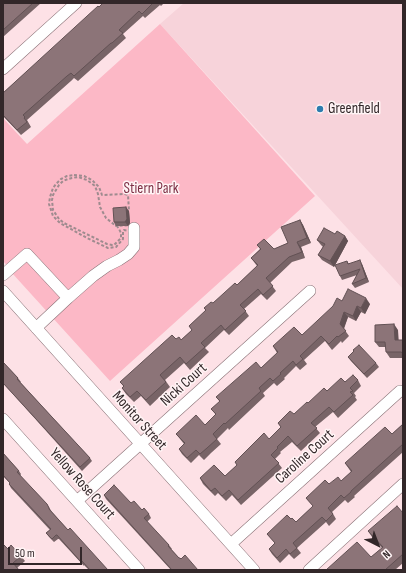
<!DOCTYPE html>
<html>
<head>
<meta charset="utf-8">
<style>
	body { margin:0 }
	#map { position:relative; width:406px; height:573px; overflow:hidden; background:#fde1e6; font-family:"Sofia Sans Condensed",sans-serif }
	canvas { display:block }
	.frame { position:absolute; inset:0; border:4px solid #322729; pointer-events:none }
	.north { position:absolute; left:358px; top:525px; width:40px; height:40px; -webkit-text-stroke:3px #fff4f5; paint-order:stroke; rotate:138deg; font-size:11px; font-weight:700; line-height:16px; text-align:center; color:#322729 }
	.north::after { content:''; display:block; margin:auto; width:14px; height:18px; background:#322729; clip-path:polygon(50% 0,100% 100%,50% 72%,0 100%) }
	.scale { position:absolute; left:8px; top:547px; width:74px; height:18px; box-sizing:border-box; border:2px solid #322729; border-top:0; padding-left:5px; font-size:12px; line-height:14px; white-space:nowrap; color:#322729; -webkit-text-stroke:3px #fff4f5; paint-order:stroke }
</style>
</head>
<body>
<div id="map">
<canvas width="406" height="573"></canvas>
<div class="frame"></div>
<div class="north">N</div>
<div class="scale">50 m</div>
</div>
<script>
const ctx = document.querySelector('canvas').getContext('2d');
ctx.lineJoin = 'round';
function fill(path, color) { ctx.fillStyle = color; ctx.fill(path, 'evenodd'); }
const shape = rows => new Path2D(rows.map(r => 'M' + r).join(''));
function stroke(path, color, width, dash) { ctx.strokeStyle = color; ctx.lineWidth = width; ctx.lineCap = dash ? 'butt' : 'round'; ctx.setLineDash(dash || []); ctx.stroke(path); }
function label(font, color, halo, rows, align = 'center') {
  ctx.font = font + ' "Sofia Sans Condensed",sans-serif'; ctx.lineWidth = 3; ctx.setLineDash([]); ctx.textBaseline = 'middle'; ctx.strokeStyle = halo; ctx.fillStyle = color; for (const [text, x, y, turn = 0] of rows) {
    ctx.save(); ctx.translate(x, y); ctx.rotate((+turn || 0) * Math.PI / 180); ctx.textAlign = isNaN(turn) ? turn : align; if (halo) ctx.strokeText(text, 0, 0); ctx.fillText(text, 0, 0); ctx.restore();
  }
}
const built = shape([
	[184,3,403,3,403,289,160,24]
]);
const green = shape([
	[160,24,315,196,110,381,12,273,13,272,3,261,3,118,27,144]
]);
const path = shape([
	[74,175,84,176,92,180,99,187,102,195,124,194,128,195,129,211,116,211,116,226,106,218,100,207,98,194,95,186,87,180,78,177,72,178,68,179,63,181,59,185,53,195,52,200,53,210,59,219,64,223,107,244,112,245,114,245,121,238,121,233,119,229,117,226,130,225,130,231,124,230,123,231,123,239,116,247,108,248,87,238,60,223,53,216,49,204,50,197,53,188,56,184,61,179,67,176,74,175]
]);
const minor = shape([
	[3,69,76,3],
	[3,275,27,254,68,298,36,328],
	[3,291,254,570],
	[68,298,93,276,107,266,119,260,128,254,134,247,134,228],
	[3,419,139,570],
	[77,501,310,291],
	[231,544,400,391],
	[309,570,403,484]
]);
const wall = shape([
	[3,3,41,3,3,37],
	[103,3,164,3,161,6,160,5,145,18,143,16,123,34,126,38,115,48,78,81,74,78,71,81,27,120,31,127,21,135,3,116,3,93],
	[129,211,130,223,128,226,116,226,114,222],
	[300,220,303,225,311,243,301,247,305,258,292,262,270,283,276,291,267,300,261,294,244,309,249,316,229,335,224,330,205,348,209,352,190,370,184,363,165,380,170,387,150,406,141,396,134,402,126,394,122,388,124,387,120,382,176,339,181,340,192,330,189,326,206,311,204,308,213,303,237,285,257,266,251,258,260,249,257,245,274,249,288,243],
	[335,234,345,236,348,241,334,267,322,260,318,255,323,247,321,245,317,240],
	[347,261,349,264,362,264,369,282,355,288,352,284,357,275,342,280,340,276],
	[342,301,370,304,365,314,361,312,356,321,348,317,344,329,349,336,342,343,341,341,332,350,325,341,304,360,307,364,300,370,296,366,284,378,285,379,277,386,274,383,263,393,265,396,229,430,228,428,217,439,221,444,211,453,204,460,199,455,191,463,182,454,179,449,184,444,176,434,205,425,216,415,211,409,220,402,216,397,261,368,277,353,273,346,302,335],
	[398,330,398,340,403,340,403,358,390,358,386,352,386,347,379,347,375,342],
	[348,357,376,363,379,367,367,378,351,361],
	[3,362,18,378,21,382,20,382,52,417,90,458,92,461,82,471,3,383],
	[358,380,361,386,354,393,356,396,355,397,357,400,338,418,333,412,315,427,320,433,301,451,292,442,280,452,281,453,275,459,282,468,241,505,232,495,226,501,218,493,215,496,203,484,200,478,225,476,237,465,235,462,269,439,281,427,278,423,294,414,308,403,327,391,345,382],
	[403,424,403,452,354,496,355,497,348,503,345,500,332,512,336,519,329,526,326,522,297,548,301,553,294,559,289,554,280,563,272,554,269,549,275,543,267,534,291,519,296,522,313,506,306,498,329,484,341,481,351,472,345,463,392,434],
	[3,453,19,471,21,474,20,476,47,504,52,512,68,530,108,570,89,570,84,565,84,566,59,539,58,539,54,542,49,537,46,533,50,530,11,488,9,484,10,483,3,476],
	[104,495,142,510,149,514,151,518,147,522,169,545,172,549,171,549,179,558,198,570,171,570,106,499],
	[403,513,403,563,395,570,326,570,371,557,382,548,372,537,368,531],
	[8,549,21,556,25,561,17,568,3,570]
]);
const shadedWall = shape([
	[126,207,129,211,130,223,128,226,125,222],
	[300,220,303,225,311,243,307,238],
	[345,236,348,241,334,267,330,261],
	[297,242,301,247,305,258],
	[360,260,362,264,369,282,366,278],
	[366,298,370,304,365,314,361,308],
	[357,306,361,312,356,321,353,316],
	[344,312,348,317,343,330,340,324],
	[394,324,398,330,399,345,395,340]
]);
const building = shape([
	[3,3,33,3,3,30,3,3],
	[103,3,153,3,142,14,139,11,119,30,123,33,112,43,111,43,74,76,71,73,67,76,23,115,25,117,24,118,27,122,17,130,3,115,3,93,98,6,99,7,103,3],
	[126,207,127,219,125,222,114,222,113,208,126,207],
	[300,220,307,238,297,242,302,252,289,257,266,278,273,286,263,295,258,289,240,305,246,311,225,330,221,325,201,343,205,347,186,364,180,357,160,375,166,382,146,400,137,391,130,397,122,388,124,386,120,382,172,335,176,339,179,337,181,340,192,330,189,326,206,310,204,308,211,302,213,303,235,283,237,285,258,265,251,258,261,249,257,245,264,239,274,249,288,243,281,227,300,220],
	[324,228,335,234,337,231,345,236,330,261,318,255,325,244,317,240,324,228],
	[360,260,366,278,352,284,360,269,340,276,335,265,347,261,348,264,360,260],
	[348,289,366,298,361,308,357,306,353,316,344,312,340,324,346,331,338,337,337,336,329,344,321,336,300,356,303,359,296,365,293,361,280,373,281,374,273,381,270,378,259,388,261,391,225,424,224,423,213,434,217,439,207,448,200,454,196,450,187,458,179,449,185,443,176,434,196,415,205,425,216,414,211,409,220,401,216,397,256,362,261,368,278,352,273,346,294,327,302,335,333,306,337,298,342,301,348,289],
	[394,324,395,340,403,340,403,353,401,352,386,352,385,342,375,342,375,325,394,324],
	[359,345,376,363,364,374,348,357,354,351,353,350,359,345],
	[3,362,18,378,17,379,52,417,90,458,80,467,3,383,3,362],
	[353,375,358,380,350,388,353,391,350,392,353,395,334,412,329,407,311,423,317,428,297,446,288,436,277,447,278,448,271,455,279,463,238,500,229,490,222,496,215,488,211,491,200,478,214,465,225,476,237,465,235,462,264,433,269,439,281,427,278,423,290,411,294,414,307,402,308,403,324,388,327,391,341,378,345,382,353,375],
	[403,424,403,444,351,491,351,492,344,498,341,495,328,508,333,514,326,521,322,517,293,543,297,548,290,554,286,549,277,558,269,549,275,543,267,534,287,515,291,519,292,518,296,522,313,506,306,498,325,480,329,484,338,477,341,481,352,471,345,463,385,427,392,434,403,424],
	[3,453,19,471,17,472,47,504,49,508,49,509,68,530,70,528,108,570,90,570,82,561,81,562,57,535,56,535,52,539,46,533,51,529,9,484,10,483,3,475,3,453],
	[114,485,131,503,134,501,142,510,144,508,149,514,144,518,169,545,168,546,179,558,180,558,181,559,185,555,198,570,172,570,104,495,114,485],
	[397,506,403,513,403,554,385,570,326,570,357,542,371,557,383,547,368,531,397,506],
	[3,544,8,549,11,545,21,556,13,563,19,570,3,570,3,544]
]);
const markers = [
	[320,109,4,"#2d7cae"]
];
const poiNames = [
	["Greenfield",328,109]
];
const parkNames = [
	["Stiern Park",151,189]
];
const streetNames = [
	["Nicki Court",184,385,-42],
	["Monitor Street",139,421,48],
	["Caroline Court",305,457,-42],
	["Yellow Rose Court",82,484,48]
];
fill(built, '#f7d3da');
fill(green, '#fcb8c6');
stroke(minor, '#8a7277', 12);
stroke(path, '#9f8b8f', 2, [3, 2]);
stroke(minor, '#fff', 11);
fill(wall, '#786467');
fill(shadedWall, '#625154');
fill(building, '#8c7478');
stroke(building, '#625154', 1);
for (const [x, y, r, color] of markers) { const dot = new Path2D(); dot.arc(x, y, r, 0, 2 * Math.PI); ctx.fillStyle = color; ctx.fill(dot); stroke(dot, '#fff4f5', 1.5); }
label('15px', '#322729', '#fff4f5', poiNames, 'left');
label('15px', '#7e3046', '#fff4f5', parkNames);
label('15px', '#322729', '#fff4f5', streetNames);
</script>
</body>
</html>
